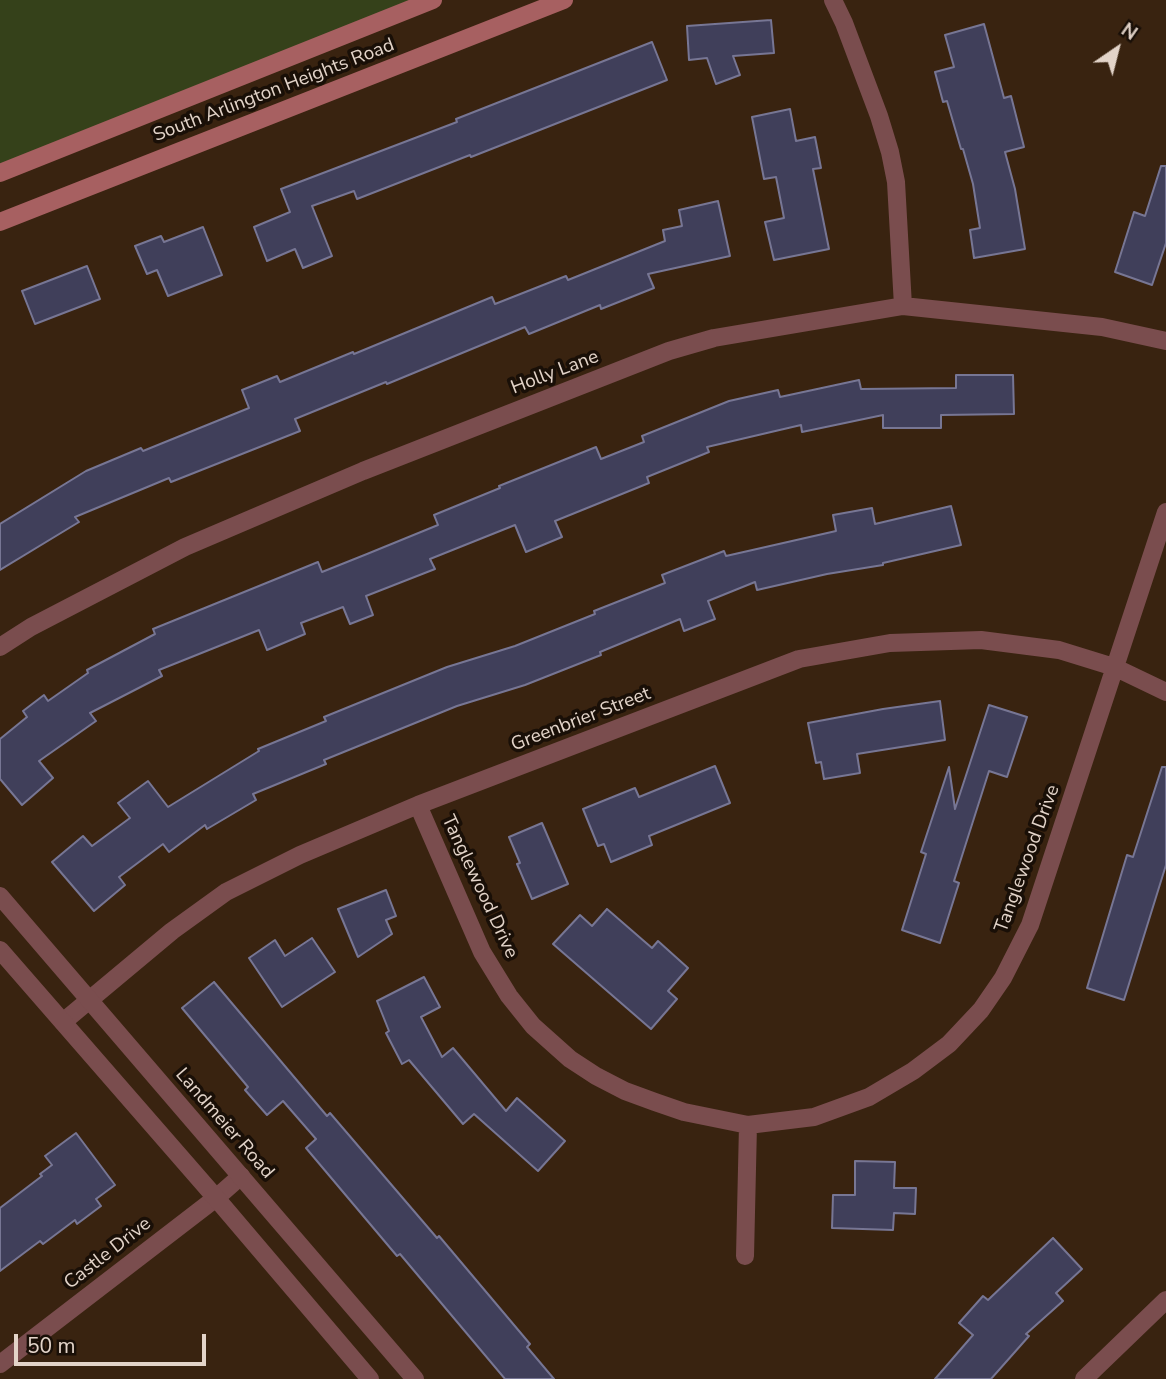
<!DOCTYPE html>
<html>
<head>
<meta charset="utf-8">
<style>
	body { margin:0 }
	#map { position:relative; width:1166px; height:1379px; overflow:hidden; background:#392310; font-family:"Nunito Sans",sans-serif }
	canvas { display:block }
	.north { position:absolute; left:1082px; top:14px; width:70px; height:70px; -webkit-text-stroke:5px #190f07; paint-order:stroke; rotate:35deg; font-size:19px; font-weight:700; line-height:28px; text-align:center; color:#e3d4c9 }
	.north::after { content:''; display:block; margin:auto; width:24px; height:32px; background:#e3d4c9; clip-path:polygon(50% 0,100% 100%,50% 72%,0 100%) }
	.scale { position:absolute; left:14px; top:1334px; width:192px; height:32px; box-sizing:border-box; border:4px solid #e3d4c9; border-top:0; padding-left:9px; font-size:21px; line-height:24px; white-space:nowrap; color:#e3d4c9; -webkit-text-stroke:5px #190f07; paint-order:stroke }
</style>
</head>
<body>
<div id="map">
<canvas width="1166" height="1379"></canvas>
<div class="north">N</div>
<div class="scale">50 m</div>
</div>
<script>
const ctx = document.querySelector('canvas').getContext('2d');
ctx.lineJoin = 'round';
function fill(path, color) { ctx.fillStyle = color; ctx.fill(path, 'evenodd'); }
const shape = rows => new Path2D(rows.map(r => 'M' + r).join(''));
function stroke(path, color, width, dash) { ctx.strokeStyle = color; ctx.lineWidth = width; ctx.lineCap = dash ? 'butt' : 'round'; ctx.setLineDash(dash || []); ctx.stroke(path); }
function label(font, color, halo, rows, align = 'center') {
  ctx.font = font + ' "Nunito Sans",sans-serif'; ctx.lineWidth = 7; ctx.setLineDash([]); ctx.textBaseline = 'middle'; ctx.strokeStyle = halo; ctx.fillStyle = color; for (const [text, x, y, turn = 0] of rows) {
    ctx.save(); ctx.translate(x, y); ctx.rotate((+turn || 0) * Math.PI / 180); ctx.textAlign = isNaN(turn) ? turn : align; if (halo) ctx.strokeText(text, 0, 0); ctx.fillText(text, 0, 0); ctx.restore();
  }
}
const green = shape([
	[0,0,433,0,0,173]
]);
const building = shape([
	[771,20,774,53,733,56,740,75,716,84,707,58,689,60,687,26,771,20],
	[984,24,1004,98,1011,96,1024,147,1005,152,1015,189,1025,249,974,258,970,230,980,228,973,184,963,149,961,149,947,101,943,102,935,72,954,67,945,35,984,24],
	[652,42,667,80,471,157,470,155,357,199,354,191,312,206,332,256,303,268,295,249,267,261,254,227,290,212,281,189,457,122,456,119,652,42],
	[790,109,796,141,815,137,821,168,813,169,829,249,774,260,765,222,784,218,776,177,764,179,752,117,790,109],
	[1161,166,1166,166,1166,243,1152,285,1115,272,1134,212,1145,216,1161,166],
	[718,201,730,256,648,274,654,288,601,309,600,305,529,334,525,327,387,384,386,382,295,419,300,431,171,482,169,478,75,517,79,522,0,570,0,524,86,471,141,448,143,451,249,408,242,390,277,376,280,382,353,352,354,354,492,297,495,304,566,276,568,280,665,241,663,230,682,226,679,210,718,201],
	[203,227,222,275,168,296,157,270,147,274,135,246,161,236,164,242,203,227],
	[87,266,100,299,35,324,22,291,87,266],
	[956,375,1013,375,1014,414,941,415,941,428,883,428,883,415,802,432,801,425,707,447,709,452,647,477,649,483,555,521,562,537,526,552,515,525,430,559,435,569,366,596,373,615,350,624,343,607,301,623,305,634,267,650,259,630,159,670,162,676,90,713,96,721,39,761,53,778,22,805,0,779,0,739,27,717,23,711,44,695,48,701,88,673,87,670,155,634,153,629,318,562,322,572,367,554,438,525,434,515,500,488,499,486,596,447,601,459,644,442,642,436,729,401,778,390,780,397,859,380,861,389,956,388,956,375],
	[951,506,961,545,883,563,883,565,827,574,757,590,755,582,708,601,715,619,684,631,680,619,600,652,601,655,525,685,457,706,324,760,326,764,253,794,256,800,207,829,205,825,169,852,163,844,119,877,125,885,94,911,52,862,83,836,92,846,130,818,118,803,148,781,168,807,259,751,258,749,326,721,324,717,447,667,515,646,595,614,594,611,665,583,662,575,724,551,726,556,836,531,833,515,872,508,875,524,951,506],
	[940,701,945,740,857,754,860,773,824,779,821,762,816,763,808,723,883,709,940,701],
	[989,705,1027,717,1007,777,989,771,954,881,959,883,940,943,902,930,926,854,921,852,949,767,955,809,989,705],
	[715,766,730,803,649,836,652,845,611,862,604,844,598,846,583,809,635,788,639,797,715,766],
	[1162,767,1166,767,1166,865,1124,1000,1087,988,1127,855,1133,857,1162,767],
	[542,823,568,884,532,899,517,864,520,863,509,837,542,823],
	[386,890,396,916,386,920,392,934,358,957,338,909,386,890],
	[607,909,652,948,658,941,688,968,668,991,677,999,651,1029,553,944,580,915,592,926,607,909],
	[312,938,335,972,282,1007,249,958,275,940,285,956,312,938],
	[424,977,440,1007,421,1017,442,1057,453,1048,506,1111,517,1098,565,1141,538,1171,474,1114,463,1124,409,1060,402,1064,386,1033,389,1031,377,1001,424,977],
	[214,982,327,1116,330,1113,437,1238,439,1236,530,1344,527,1347,554,1379,505,1379,400,1254,397,1256,306,1148,316,1139,283,1101,267,1115,245,1090,248,1087,182,1008,214,982],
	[76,1133,115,1185,96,1199,101,1206,77,1224,75,1220,43,1244,40,1241,0,1271,0,1208,42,1176,40,1174,52,1165,45,1156,76,1133],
	[855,1161,895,1162,894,1188,916,1188,915,1214,894,1213,893,1230,832,1228,833,1195,855,1195,855,1161],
	[1053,1238,1082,1269,1056,1293,1063,1301,1026,1334,1029,1336,991,1379,935,1379,973,1335,959,1323,983,1296,988,1300,1053,1238]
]);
const minor = shape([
	[833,0,844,23,879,116,890,152,896,182,903,306],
	[0,647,31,627,185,547,363,471,669,351,714,338,903,306,1102,327,1166,341],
	[418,805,482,952,509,996,533,1026,570,1059,596,1076,625,1091,655,1102,684,1112,748,1125,814,1117,869,1097,913,1071,949,1044,981,1010,1003,978,1030,925,1166,512],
	[63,1022,172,931,226,892,300,855,418,805,799,659,890,643,981,640,1059,650,1114,667,1166,692],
	[745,1256,748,1125],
	[0,1364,216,1198,241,1176],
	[1084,1379,1166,1300]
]);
const tertiary = shape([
	[0,896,415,1379],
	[0,950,216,1198,370,1379]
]);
const secondary = shape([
	[0,173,433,0],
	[0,222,564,0]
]);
const streetNames = [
	["South Arlington Heights Road",274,91,-21],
	["Holly Lane",555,373,-21],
	["Greenbrier Street",581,720,-21],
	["Tanglewood Drive",1028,859,-70],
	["Tanglewood Drive",479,887,65],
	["Landmeier Road",224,1124,49],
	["Castle Drive",108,1254,-38]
];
fill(green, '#35411a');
fill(building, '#403f5a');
stroke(building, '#777694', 2);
stroke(minor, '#7a4d4e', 18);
stroke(tertiary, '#7a4d4e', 18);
stroke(secondary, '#a76061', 18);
label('19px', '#e3d4c9', '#190f07', streetNames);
</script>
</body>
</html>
